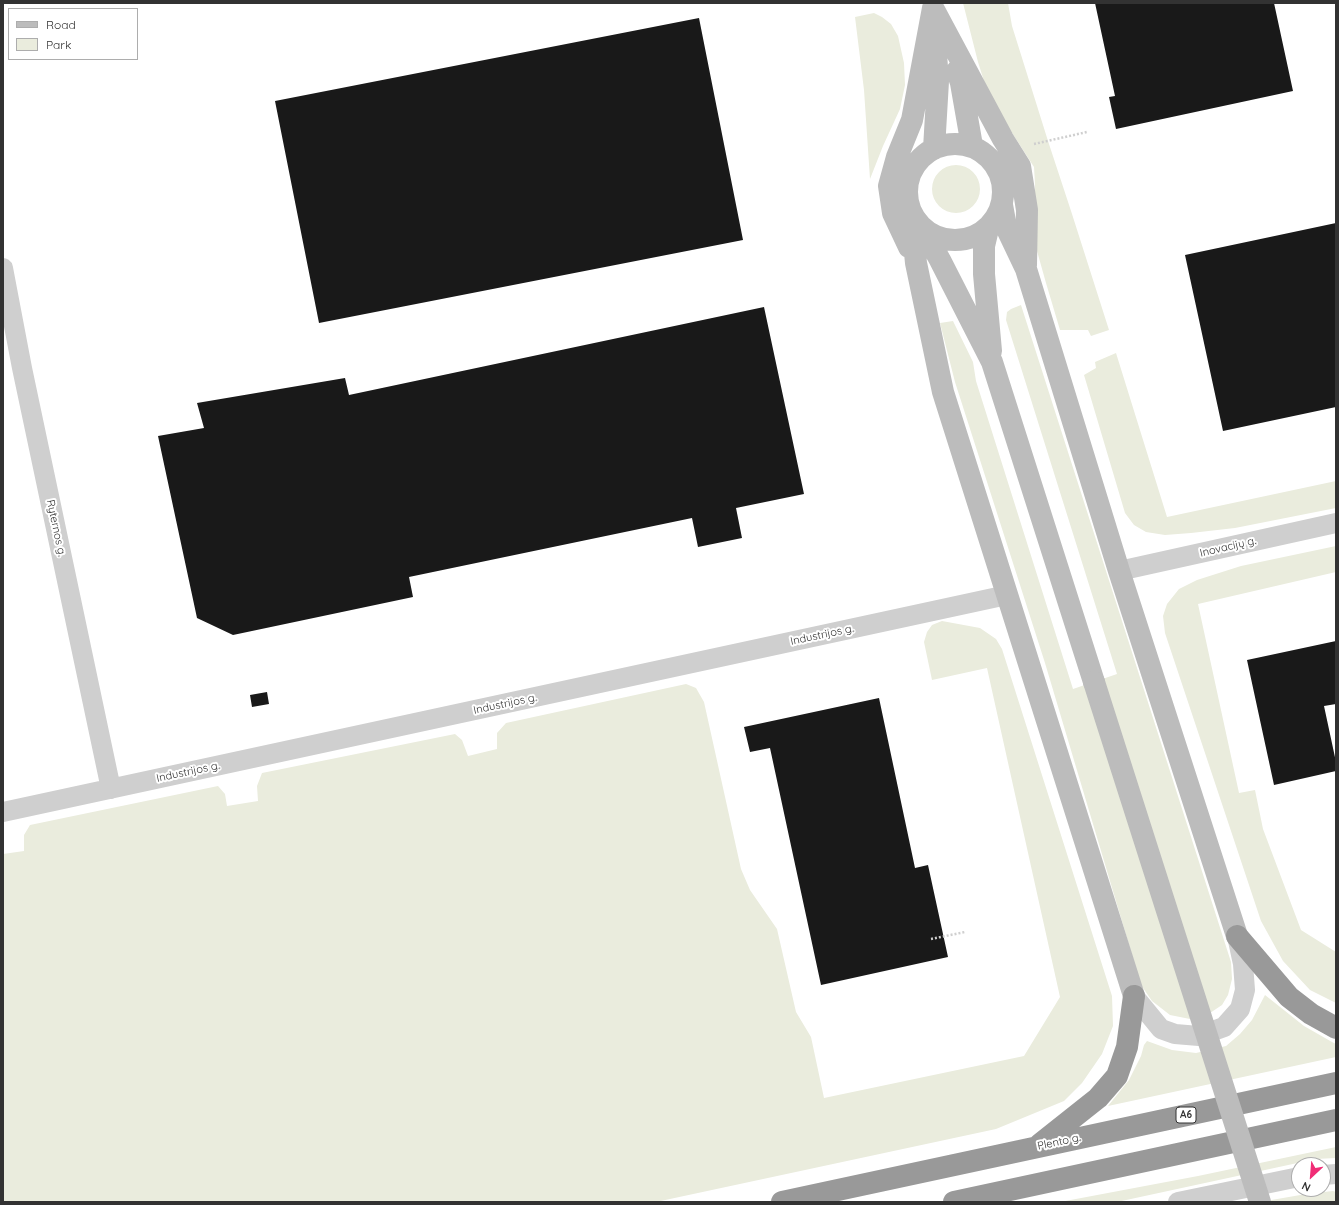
<!DOCTYPE html>
<html>
<head>
<meta charset="utf-8">
<style>
	body { margin:0 }
	#map { position:relative; width:1339px; height:1205px; overflow:hidden; background:#fff; font-family:Quicksand,sans-serif }
	canvas { display:block }
	.frame { position:absolute; inset:0; border:4px solid #323232; pointer-events:none }
	.legend { position:absolute; left:8px; top:8px; width:130px; height:52px; box-sizing:border-box; background:#fff; border:1px solid #adadad; margin:0; padding:5px 7px; list-style:none; font-size:12px; color:#323232 }
	.legend li { display:flex; align-items:center; gap:8px; height:20px }
	.legend b { width:20px; border:1px solid #adadad }
	.north { position:absolute; left:1291px; top:1157px; width:40px; height:40px; box-sizing:border-box; background:#fff; border:1px solid #adadad; border-radius:50%; rotate:206deg; font-size:11px; font-weight:700; line-height:16px; text-align:center; color:#323232 }
	.north::after { content:''; display:block; margin:auto; width:14px; height:18px; background:#f02d76; clip-path:polygon(50% 0,100% 100%,50% 72%,0 100%) }
</style>
</head>
<body>
<div id="map">
<canvas width="1339" height="1205"></canvas>
<div class="frame"></div>
<ul class="legend">
<li><b style="height:5px;background:#bcbcbc"></b>Road</li>
<li><b style="height:11px;background:#eaecdd"></b>Park</li>
</ul>
<div class="north">N</div>
</div>
<script>
const ctx = document.querySelector('canvas').getContext('2d');
ctx.lineJoin = 'round';
function fill(path, color) { ctx.fillStyle = color; ctx.fill(path, 'evenodd'); }
const shape = rows => new Path2D(rows.map(r => 'M' + r).join(''));
function stroke(path, color, width, dash) { ctx.strokeStyle = color; ctx.lineWidth = width; ctx.lineCap = dash ? 'butt' : 'round'; ctx.setLineDash(dash || []); ctx.stroke(path); }
function label(font, color, halo, rows, align = 'center') {
  ctx.font = font + ' Quicksand,sans-serif'; ctx.lineWidth = 4; ctx.setLineDash([]); ctx.textBaseline = 'middle'; ctx.strokeStyle = halo; ctx.fillStyle = color; for (const [text, x, y, turn = 0] of rows) {
    ctx.save(); ctx.translate(x, y); ctx.rotate((+turn || 0) * Math.PI / 180); ctx.textAlign = isNaN(turn) ? turn : align; if (halo) ctx.strokeText(text, 0, 0); ctx.fillText(text, 0, 0); ctx.restore();
  }
}
const green = shape([
	[963,3,1008,3,1012,26,1048,141,1072,214,1109,330,1091,336,1088,330,1060,330,1046,283,1037,251,1035,220,1035,184,1034,167,989,97,978,62],
	[874,13,882,17,891,24,898,36,904,63,905,85,900,109,883,146,870,179,864,90,855,17],
	'932 189a24 24 0 1 1 48 0a24 24 0 1 1-48 0Z',
	[1021,305,1231,962,1232,979,1228,995,1222,1005,1210,1013,1190,1019,1170,1015,1152,1001,1141,985,1045,663,955,382,940,323,953,321,973,362,976,381,1073,689,1117,674,1006,320,1007,312,1011,309],
	[1116,353,1167,517,1336,481,1336,508,1235,528,1191,533,1165,535,1146,532,1134,525,1125,513,1084,375,1096,368,1095,362],
	[1336,546,1336,572,1198,604,1239,793,1255,790,1263,829,1301,930,1336,952,1336,1003,1310,990,1283,961,1261,921,1165,633,1163,616,1167,604,1179,589,1197,580,1241,566],
	[942,621,980,628,996,639,1002,649,1112,996,1113,1026,1102,1054,1082,1083,1064,1101,996,1129,656,1202,3,1202,3,854,24,851,24,835,30,825,218,786,225,794,227,806,258,801,257,786,262,773,455,734,462,740,468,756,497,749,497,733,506,723,686,684,696,688,704,702,741,869,750,890,777,929,796,1012,811,1037,824,1098,1024,1056,1060,997,987,668,932,680,924,642,927,632,932,625],
	[1265,995,1304,1026,1332,1042,1336,1044,1336,1057,1108,1106,1129,1080,1141,1056,1144,1045,1147,1041,1172,1050,1196,1053,1226,1046,1240,1034,1252,1020],
	[1336,1147,1336,1158,1316,1159,1117,1202,1060,1202,1198,1176],
	[1333,1191,1336,1192,1336,1202,1260,1202,1306,1194]
]);
const building = shape([
	[1095,3,1274,3,1293,91,1116,129,1109,97,1115,96],
	[699,18,743,240,319,323,275,101],
	[1336,223,1336,407,1223,431,1185,255],
	[764,307,804,494,736,508,742,538,698,547,692,518,409,577,413,597,233,635,197,618,158,436,204,428,197,403,345,378,349,395],
	[1336,641,1336,704,1324,706,1336,762,1336,771,1274,785,1247,660],
	[267,692,269,704,252,707,250,695],
	[879,698,915,868,928,865,948,957,821,985,770,748,750,752,744,727]
]);
const path = shape([
	[1034,144,1087,132],
	[931,939,965,932]
]);
const street = shape([
	[3,268,22,368,111,789],
	[1119,571,1336,523],
	[3,812,1007,595],
	[1134,996,1161,1029,1175,1034,1199,1036,1224,1027,1240,1009,1245,990,1243,964,1237,936],
	[1323,1175,1336,1174],
	[1178,1202,1299,1177]
]);
const secondary = shape([
	[933,8,1003,139,1020,166,1027,210,1026,265],
	[957,71,961,83,972,146],
	'907 192a48 48 0 1 1 96 0a48 48 0 1 1-96 0Z',
	[934,149,938,81,935,40],
	[1002,205,1006,227,1026,269,1119,571,1237,936],
	[911,212,916,263,943,392,1134,996],
	[921,226,940,260,992,362,1094,682],
	[988,229,984,246,984,274,991,351],
	[909,247,893,213,889,186,897,157,912,120,933,8]
]);
const highway = shape([
	[1237,936,1289,997,1311,1014,1336,1028],
	[1040,1144,1098,1098,1117,1076,1127,1047,1134,996],
	[782,1202,1336,1083],
	[954,1202,1336,1120]
]);
const secondaryBridge = shape([
	[1094,682,1260,1202]
]);
const shields = [
	[1186,1115,20]
];
const shieldNames = [
	["A6",1186,1115]
];
const streetNames = [
	["Ryternos g.",56,528,78],
	["Inovacijų g.",1228,547,-13],
	["Industrijos g.",822,635,-12],
	["Industrijos g.",505,704,-12],
	["Industrijos g.",188,772,-12],
	["Plento g.",1059,1142,-12]
];
fill(green, '#eaecdd');
fill(building, '#191919');
stroke(path, '#cfcfcf', 2.5, [2, 2]);
stroke(street, '#cfcfcf', 20);
stroke(secondary, '#bcbcbc', 22);
stroke(highway, '#999', 22);
stroke(secondaryBridge, '#bcbcbc', 22);
for (const [x, y, w] of shields) { const box = new Path2D(); box.roundRect(x - w / 2, y - 8, w, 16, 3); ctx.fillStyle = '#fff'; ctx.fill(box); stroke(box, '#323232', 1); }
label('bold 10px', '#323232', null, shieldNames);
label('11px', '#323232', '#fff', streetNames);
</script>
</body>
</html>
